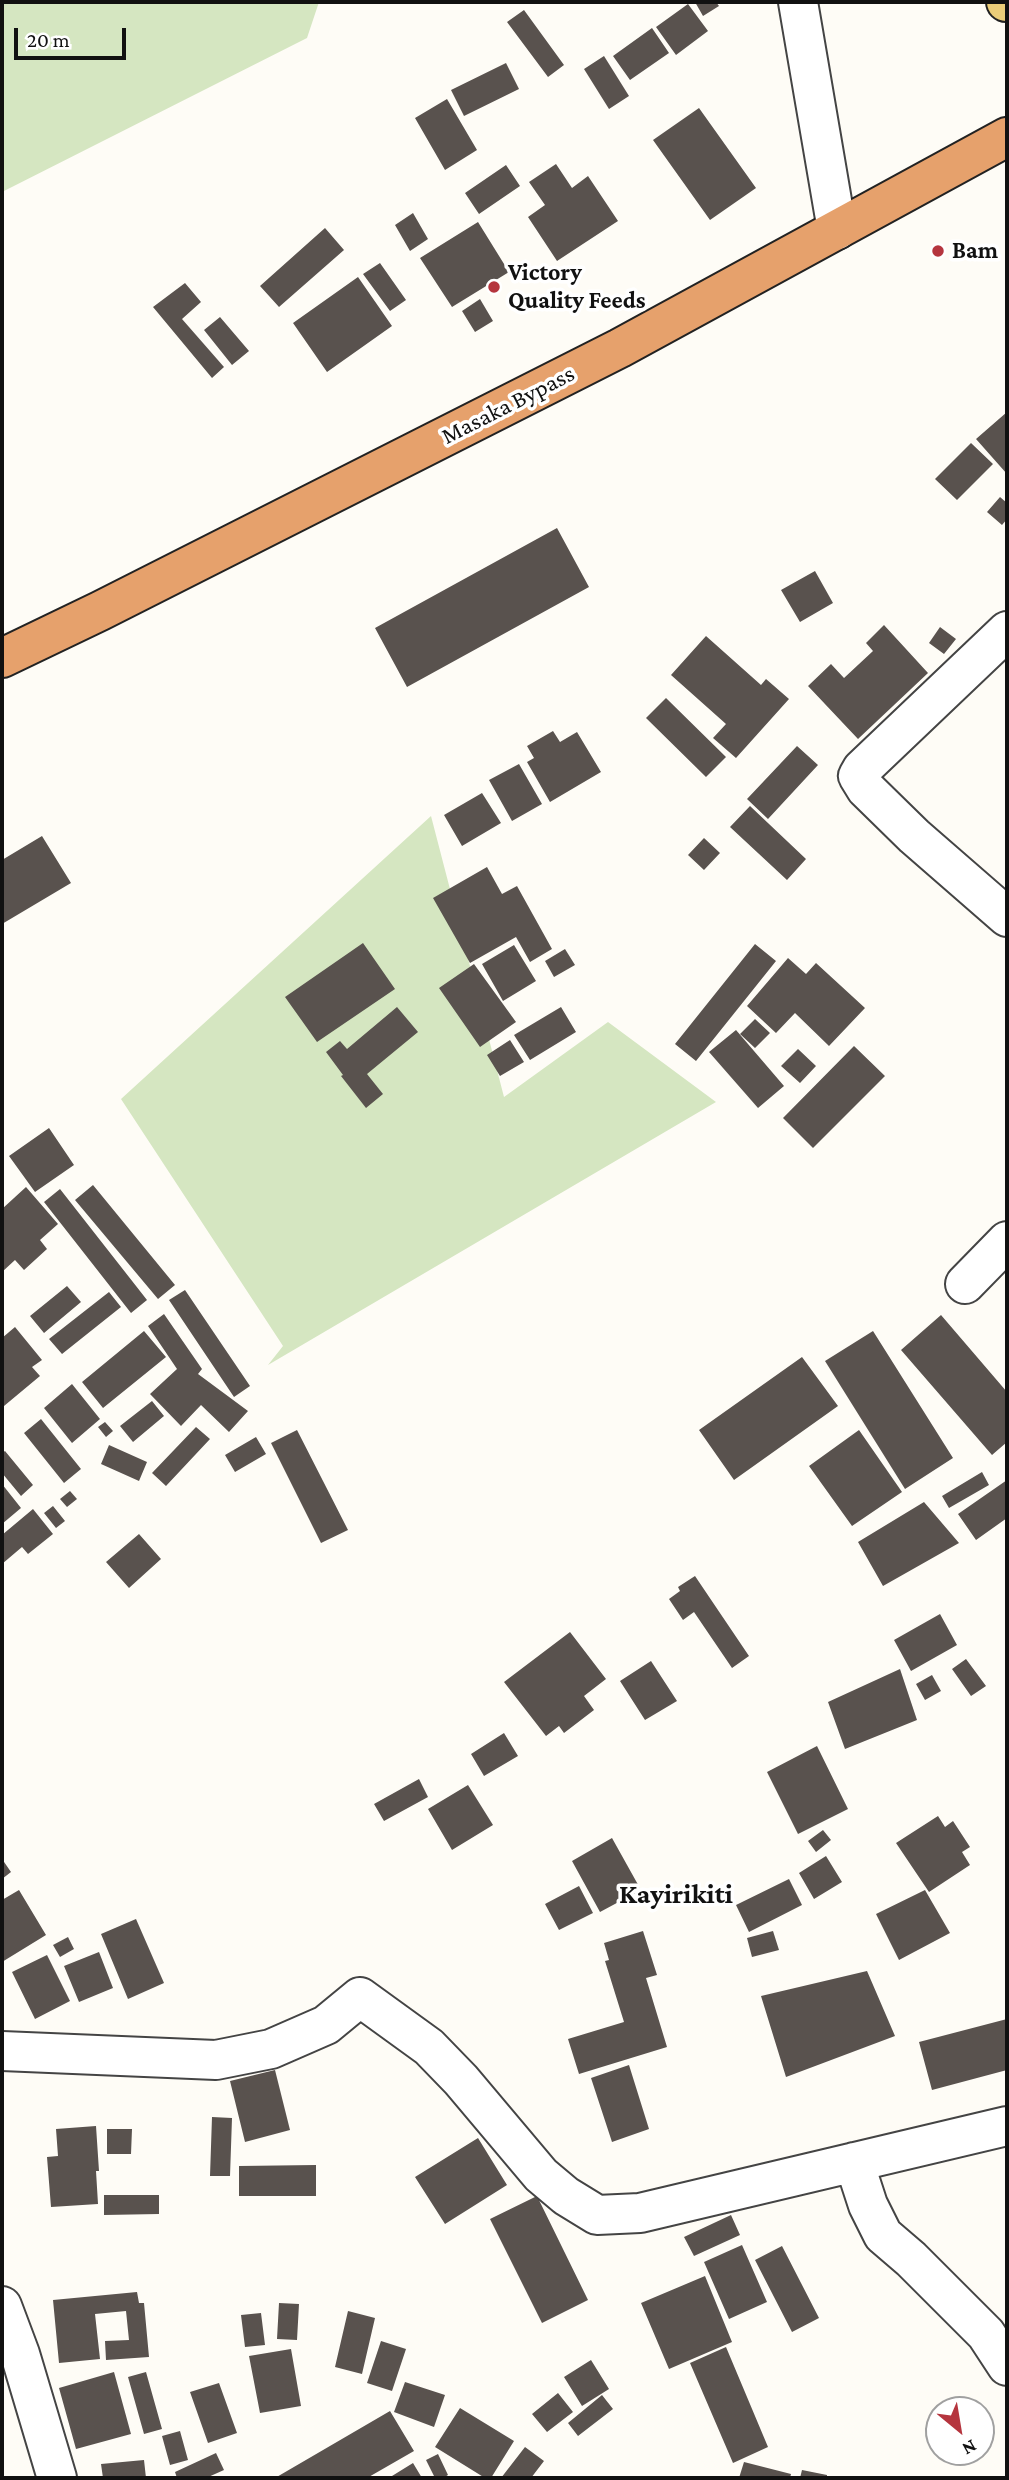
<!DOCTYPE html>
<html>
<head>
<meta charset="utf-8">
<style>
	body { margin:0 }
	#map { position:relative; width:1009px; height:2480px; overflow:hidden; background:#fefcf6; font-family:"Crimson Pro",serif }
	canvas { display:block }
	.frame { position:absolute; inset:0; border:4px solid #111; pointer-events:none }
	.north { position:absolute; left:925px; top:2396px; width:70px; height:70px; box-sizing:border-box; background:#fff; border:2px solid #a0a0a0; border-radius:50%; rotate:150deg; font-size:19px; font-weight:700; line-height:28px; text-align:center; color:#111 }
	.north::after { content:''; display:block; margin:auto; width:24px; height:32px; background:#b5353e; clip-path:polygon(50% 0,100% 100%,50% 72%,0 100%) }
	.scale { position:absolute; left:14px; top:28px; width:112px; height:32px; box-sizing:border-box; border:4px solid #111; border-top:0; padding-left:9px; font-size:21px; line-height:24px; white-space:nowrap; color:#111; -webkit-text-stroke:5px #fff; paint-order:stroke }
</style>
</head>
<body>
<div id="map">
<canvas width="1009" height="2480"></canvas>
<div class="frame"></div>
<div class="north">N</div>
<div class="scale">20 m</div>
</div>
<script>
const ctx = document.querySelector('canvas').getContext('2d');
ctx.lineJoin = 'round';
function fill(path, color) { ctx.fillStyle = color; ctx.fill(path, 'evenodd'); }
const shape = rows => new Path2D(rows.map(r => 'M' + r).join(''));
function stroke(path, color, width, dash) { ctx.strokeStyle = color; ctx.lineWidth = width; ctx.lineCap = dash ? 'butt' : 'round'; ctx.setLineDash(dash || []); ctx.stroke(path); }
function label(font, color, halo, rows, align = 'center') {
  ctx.font = font + ' "Crimson Pro",serif'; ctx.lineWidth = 7; ctx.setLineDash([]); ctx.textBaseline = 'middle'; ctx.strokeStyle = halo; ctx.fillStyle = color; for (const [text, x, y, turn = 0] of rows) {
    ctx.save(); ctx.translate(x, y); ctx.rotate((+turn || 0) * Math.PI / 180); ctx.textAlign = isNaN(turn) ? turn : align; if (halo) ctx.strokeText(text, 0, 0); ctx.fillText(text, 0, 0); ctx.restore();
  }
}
const green = shape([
	[2,2,319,2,307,38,2,192],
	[431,816,504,1097,608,1022,716,1102,268,1365,283,1346,121,1099]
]);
const building = shape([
	[695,2,716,2,719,6,703,16],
	[688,4,708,31,676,55,656,27],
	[524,10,564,65,548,77,507,22],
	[652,28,669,53,630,80,613,56],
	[604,56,629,96,609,109,584,69],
	[506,63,519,89,464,116,451,90],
	[447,99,477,150,445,170,415,118],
	[699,108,756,188,710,220,653,140],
	[556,164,572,188,588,176,618,221,557,261,528,217,545,205,529,182],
	[506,165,520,186,479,214,465,193],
	[413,213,428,239,410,251,395,225],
	[478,222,509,272,452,307,420,258],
	[325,228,344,250,279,307,260,286],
	[380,263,406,300,390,311,363,274],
	[358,277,392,326,327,372,293,323],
	[185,283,201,302,182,319,224,367,212,378,153,307],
	[480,299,493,321,475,332,462,311],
	[220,317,249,351,232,365,204,330],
	[1007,412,1007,474,976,439],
	[971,443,993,464,957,500,935,479],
	[1000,497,1007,503,1007,519,1002,525,987,512],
	[557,528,589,587,407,687,375,628],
	[815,571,833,603,800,622,781,590],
	[884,625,928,673,858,739,808,686,831,664,844,678,873,651,866,643],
	[940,627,956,639,944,654,929,643],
	[706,636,761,685,766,679,789,699,736,758,713,738,726,724,671,675],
	[666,698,726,757,706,777,646,718],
	[553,731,560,742,577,732,601,772,550,802,527,762,534,758,527,746],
	[797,746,818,765,768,819,747,799],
	[519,764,542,804,512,821,489,780],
	[482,793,501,823,462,846,444,815],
	[750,806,806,859,787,880,730,827],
	[42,836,71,883,2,924,2,860],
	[704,838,720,853,704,870,688,855],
	[487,867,502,894,517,886,552,949,530,962,516,937,470,963,433,898],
	[363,943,395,989,317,1042,285,997],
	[755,944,776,961,696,1061,675,1044],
	[514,945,536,981,503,1001,482,964],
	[565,949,575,965,554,977,545,961],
	[788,958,806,974,816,963,865,1008,829,1046,795,1013,776,1033,747,1006],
	[474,964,516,1022,480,1047,439,988],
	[397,1007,418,1032,367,1074,383,1094,366,1108,341,1076,343,1075,326,1052,340,1041,347,1049],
	[561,1007,576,1032,530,1060,514,1035],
	[755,1019,770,1033,755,1048,740,1034],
	[736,1030,784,1086,758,1108,709,1052],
	[510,1040,524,1062,500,1076,487,1055],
	[854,1046,885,1076,813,1148,783,1118],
	[798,1049,816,1066,800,1083,781,1066],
	[49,1128,74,1165,35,1192,9,1156],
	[93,1185,175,1285,158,1299,75,1200],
	[26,1187,58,1224,40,1240,47,1249,24,1270,15,1260,2,1272,2,1209],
	[60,1189,147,1300,131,1313,44,1202],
	[67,1286,81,1302,44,1333,30,1316],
	[185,1290,250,1386,234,1397,169,1300],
	[109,1292,121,1307,62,1354,49,1339],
	[164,1314,202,1369,198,1374,248,1411,229,1432,201,1405,181,1426,150,1394,177,1369,148,1326],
	[941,1315,1007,1392,1007,1442,992,1455,901,1350],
	[15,1327,42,1360,32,1367,40,1376,4,1406,2,1403,2,1338],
	[144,1331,166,1357,103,1408,82,1382],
	[873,1331,953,1458,905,1489,825,1361],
	[802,1357,838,1406,734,1480,699,1430],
	[72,1384,100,1419,72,1443,44,1408],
	[152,1401,164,1416,133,1442,120,1426],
	[41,1419,81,1469,64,1483,24,1433],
	[105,1422,113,1431,106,1437,98,1427],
	[196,1427,210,1439,166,1486,152,1473],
	[297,1430,348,1530,321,1543,271,1443],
	[859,1430,902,1492,852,1526,809,1466],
	[256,1437,266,1454,235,1472,225,1455],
	[109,1445,147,1462,139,1481,101,1464],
	[5,1451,33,1485,21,1496,2,1473,2,1453],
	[982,1472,989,1485,949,1508,942,1496],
	[1007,1480,1007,1518,976,1540,958,1514],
	[2,1484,21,1508,2,1524],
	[70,1491,77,1499,67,1507,60,1499],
	[924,1502,959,1543,883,1586,858,1542],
	[53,1506,65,1521,56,1528,44,1513],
	[33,1509,53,1534,28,1554,22,1547,2,1564,2,1535],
	[139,1534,161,1559,129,1588,106,1562],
	[695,1576,749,1656,732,1668,694,1612,683,1620,669,1599,680,1591,678,1587],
	[940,1614,957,1645,911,1671,894,1640],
	[570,1632,606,1679,584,1696,594,1710,564,1733,559,1726,546,1736,504,1682],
	[966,1659,986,1686,971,1696,952,1669],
	[651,1661,677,1701,645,1720,620,1681],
	[900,1669,917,1720,845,1749,828,1702],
	[932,1675,941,1691,925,1700,916,1684],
	[504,1733,518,1756,484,1776,471,1754],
	[817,1746,848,1809,798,1834,767,1772],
	[419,1779,428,1797,384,1821,374,1804],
	[468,1785,493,1825,452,1850,428,1809],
	[938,1816,945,1827,953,1821,970,1847,962,1852,970,1865,929,1892,896,1843],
	[823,1830,831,1840,816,1852,808,1841],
	[612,1838,641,1890,600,1912,572,1861],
	[826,1856,842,1882,814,1899,799,1873],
	[2,1859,11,1872,2,1879],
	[789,1879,802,1905,749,1932,736,1905],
	[579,1886,593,1913,559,1930,545,1904],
	[19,1890,46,1935,2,1962,2,1900],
	[925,1890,950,1933,899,1960,876,1914],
	[136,1919,164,1983,128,1999,101,1934],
	[643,1931,657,1975,646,1978,667,2047,579,2074,568,2039,624,2022,605,1961,609,1960,604,1943],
	[773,1931,779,1950,752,1957,747,1938],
	[68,1937,74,1949,60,1957,53,1945],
	[99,1952,113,1988,79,2002,64,1966],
	[47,1955,70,2001,35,2019,12,1972],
	[867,1971,895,2036,786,2077,761,1996],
	[1007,2019,1007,2070,932,2090,919,2042],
	[629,2065,649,2129,612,2142,591,2078],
	[275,2070,290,2130,245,2142,230,2081],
	[212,2117,232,2118,230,2176,210,2176],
	[96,2126,99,2171,96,2171,98,2204,51,2207,47,2157,58,2156,56,2129],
	[107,2129,132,2129,131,2154,107,2154],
	[478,2138,507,2185,445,2224,415,2177],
	[316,2165,316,2196,239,2196,239,2166],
	[104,2195,159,2195,159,2214,104,2215],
	[537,2196,588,2300,542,2323,490,2219],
	[731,2215,740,2235,694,2256,684,2237],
	[742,2245,767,2302,729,2319,704,2262],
	[782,2246,819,2318,792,2332,755,2260],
	[705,2276,732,2342,669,2369,641,2303],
	[137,2292,139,2303,144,2303,149,2357,106,2360,105,2341,129,2340,126,2311,95,2314,100,2359,59,2363,53,2300],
	[279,2303,299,2304,297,2340,277,2339],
	[348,2311,375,2318,362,2374,335,2367],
	[261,2313,265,2345,245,2347,241,2315],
	[381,2341,406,2349,392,2391,367,2383],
	[726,2347,768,2447,733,2463,690,2363],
	[291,2349,301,2406,260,2413,249,2356],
	[591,2360,609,2389,582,2406,564,2377],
	[114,2372,131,2434,76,2449,59,2388],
	[146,2372,162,2429,144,2434,128,2377],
	[405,2382,445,2395,434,2427,394,2412],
	[219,2383,237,2433,208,2443,190,2392],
	[558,2393,573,2412,547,2432,532,2414],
	[602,2395,613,2409,578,2436,568,2423],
	[460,2408,514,2441,491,2478,485,2478,435,2447],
	[390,2411,414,2451,367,2478,275,2478],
	[180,2431,188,2460,170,2465,162,2436],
	[525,2447,544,2461,531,2478,501,2478],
	[216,2453,224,2470,206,2478,177,2478,175,2472],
	[438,2454,448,2475,443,2478,435,2478,426,2460],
	[144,2460,146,2478,103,2478,101,2464],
	[744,2462,791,2474,790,2478,739,2478],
	[413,2463,422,2478,393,2478,392,2476],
	[802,2470,827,2475,827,2478,800,2478]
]);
const minor = shape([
	[798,2,837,230],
	[1007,631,862,769,858,776,866,789,914,836,1007,917],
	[965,1284,1007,1241],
	[2,2051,216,2060,271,2049,326,2025,360,1997,429,2047,461,2080,541,2175,566,2196,597,2215,640,2213,1007,2126],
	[854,2162,868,2205,883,2235,911,2259,986,2334,1007,2366],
	[2,2306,20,2354,57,2478]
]);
const major = shape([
	[1006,2,1007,2]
]);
const highway = shape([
	[2,658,100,611,620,348,1007,137]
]);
const markers = [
	[938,251,7,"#b5353e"],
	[494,287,7,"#b5353e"]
];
const poiNames = [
	["Bam",952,251],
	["Victory",508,273],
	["Quality Feeds",508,301]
];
const streetNames = [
	["Masaka Bypass",508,405,-27]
];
const quarterNames = [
	["Kayirikiti",676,1894]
];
fill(green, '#d5e6c1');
fill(building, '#59524e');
stroke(minor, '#444', 42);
stroke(major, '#222', 42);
stroke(highway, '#222', 42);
stroke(minor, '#fff', 38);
stroke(major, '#ebcd79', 38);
stroke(highway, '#e6a16c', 38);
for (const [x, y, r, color] of markers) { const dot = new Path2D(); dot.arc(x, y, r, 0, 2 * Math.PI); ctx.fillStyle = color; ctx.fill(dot); stroke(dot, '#fff', 2.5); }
label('bold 24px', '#111', '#fff', poiNames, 'left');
label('24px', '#111', '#fff', streetNames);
label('bold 28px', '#111', '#fff', quarterNames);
</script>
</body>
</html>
